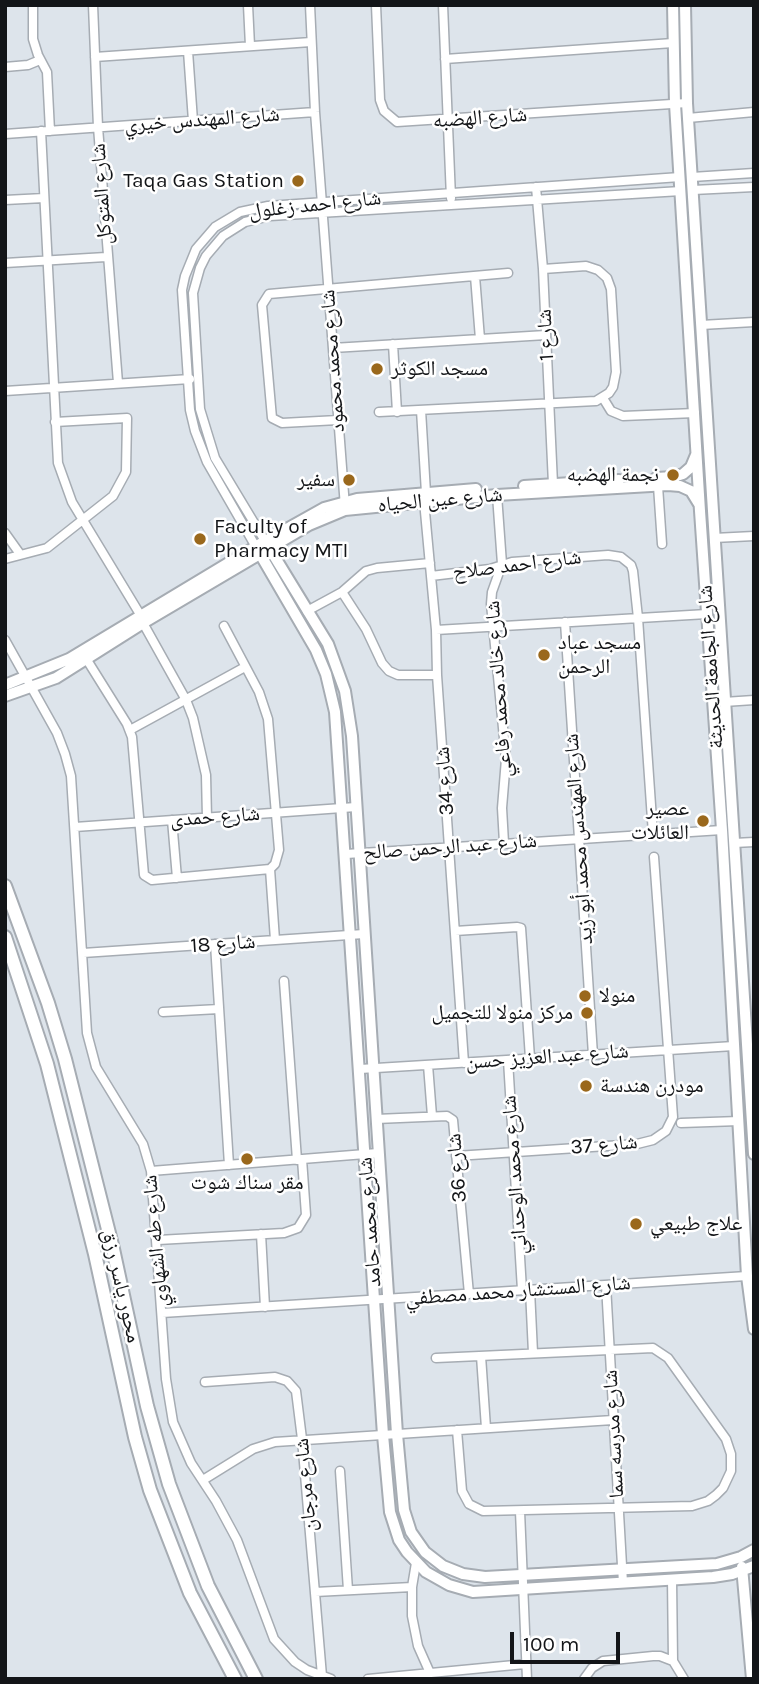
<!DOCTYPE html>
<html>
<head>
<meta charset="utf-8">
<style>
	body { margin:0 }
	#map { position:relative; width:759px; height:1684px; overflow:hidden; background:#dde4eb; font-family:Karla,sans-serif }
	canvas { display:block }
	.frame { position:absolute; inset:0; border:7px solid #131518; pointer-events:none }
	.scale { position:absolute; left:510px; top:1632px; width:110px; height:32px; box-sizing:border-box; border:4px solid #131518; border-top:0; padding-left:9px; font-size:21px; line-height:24px; white-space:nowrap; color:#131518; -webkit-text-stroke:5px #fff; paint-order:stroke }
</style>
</head>
<body>
<div id="map">
<canvas width="759" height="1684"></canvas>
<div class="frame"></div>
<div class="scale">100 m</div>
</div>
<script>
const ctx = document.querySelector('canvas').getContext('2d');
ctx.lineJoin = 'round';
const shape = rows => new Path2D(rows.map(r => 'M' + r).join(''));
function stroke(path, color, width, dash) { ctx.strokeStyle = color; ctx.lineWidth = width; ctx.lineCap = dash ? 'butt' : 'round'; ctx.setLineDash(dash || []); ctx.stroke(path); }
function label(font, color, halo, rows, align = 'center') {
  ctx.font = font + ' Karla,"Noto Naskh Arabic",sans-serif'; ctx.lineWidth = 5; ctx.setLineDash([]); ctx.textBaseline = 'middle'; ctx.strokeStyle = halo; ctx.fillStyle = color; for (const [text, x, y, turn = 0] of rows) {
    ctx.save(); ctx.translate(x, y); ctx.rotate((+turn || 0) * Math.PI / 180); ctx.textAlign = isNaN(turn) ? turn : align; if (halo) ctx.strokeText(text, 0, 0); ctx.fillText(text, 0, 0); ctx.restore();
  }
}
const minor = shape([
	[33,5,33,39,38,55,47,72,50,131],
	[93,5,98,127,118,383],
	[248,5,250,46],
	[310,5,315,112,345,507],
	[376,5,380,100,384,111,397,122,687,103],
	[443,5,451,198],
	[188,51,193,121],
	[95,57,311,42],
	[445,59,673,43],
	[5,67,28,65,40,60],
	[688,118,754,112],
	[41,131,58,463,72,502,141,616],
	[5,134,315,112],
	[692,177,754,173],
	[536,187,543,269,553,484],
	[693,190,754,187],
	[5,200,44,198],
	[5,263,106,257],
	[475,276,480,339],
	[701,325,754,322],
	[393,344,397,412],
	[333,348,546,335],
	[5,391,190,379],
	[603,398,611,411,623,416,695,413],
	[421,410,426,493],
	[379,412,596,401,609,393,613,387,616,372,611,289,607,278,598,270,586,266,543,269],
	[338,420,282,423,272,418,262,305,269,294,508,273],
	[658,486,662,544],
	[497,495,502,564,492,592,491,604,506,759,502,808,504,843],
	[424,501,436,630,437,675,464,1063],
	[5,533,20,554],
	[714,538,754,536],
	[265,541,215,458,200,409,193,293,200,268,206,256,223,236,245,222,270,216,681,191],
	[256,547,207,462,195,431,190,410,182,290,185,276,196,249,215,227,240,212,268,206,680,177],
	[5,559,47,548,113,496,126,472,127,418,55,422],
	[431,576,490,569,512,562,608,555,621,557,631,565,633,571,638,618,653,834],
	[342,592,366,629,382,663,389,671,398,675,437,675],
	[307,611,342,592,366,571,377,568,430,563],
	[565,622,593,1055],
	[143,623,186,700,193,718,206,775,207,818],
	[224,626,259,692,268,719,279,850,275,864,270,869],
	[436,630,707,614],
	[5,640,57,733,65,754,71,776,87,1033,96,1067,143,1144,151,1171,166,1379,173,1422,191,1463,216,1501,237,1540,274,1639,295,1662,307,1670,331,1679],
	[87,660,127,724,132,737,144,875,152,880,270,869],
	[724,702,754,700],
	[130,730,245,667],
	[172,820,177,878],
	[75,827,356,807],
	[734,843,754,842],
	[346,854,722,830],
	[270,869,275,940],
	[455,931,517,927,521,928,530,1058],
	[215,944,229,1165],
	[83,953,364,934],
	[284,981,297,1160],
	[163,1012,219,1009],
	[508,1060,522,1290],
	[428,1065,432,1116],
	[360,1069,734,1046],
	[376,1119,447,1116,453,1120,469,1294],
	[681,1123,739,1121],
	[456,1156,637,1144,653,1140,666,1131,673,1117,654,857],
	[151,1171,378,1153],
	[261,1234,265,1307],
	[158,1240,284,1233,298,1228,306,1215,302,1159],
	[606,1285,623,1583],
	[530,1290,533,1353],
	[162,1313,747,1276],
	[481,1356,486,1428],
	[436,1358,653,1348,668,1358,726,1439,731,1454,731,1471,723,1488,716,1495,708,1501,692,1506,483,1511,469,1504,462,1491,457,1430],
	[205,1382,275,1377,287,1381,296,1391,302,1439,322,1676],
	[340,1471,348,1590],
	[203,1480,253,1449,275,1442,613,1420],
	[520,1511,527,1679],
	[416,1563,412,1587,412,1616,418,1646,430,1673],
	[672,1579,673,1661],
	[315,1592,412,1587],
	[368,1679,525,1664],
	[584,1679,592,1668,603,1661,653,1656,660,1656,673,1661,684,1679]
]);
const tertiary = shape([
	[673,5,675,104,700,511,722,830,747,1276,754,1329],
	[685,5,687,103,754,1154],
	[656,478,673,477,683,474,691,467,696,455],
	[524,486,619,480],
	[265,541,328,644,345,691,352,736,397,1434,404,1510,411,1532,425,1552,443,1566,463,1574,485,1577,717,1564,741,1557,754,1550],
	[256,547,316,650,326,674,335,712,383,1435,390,1512,399,1540,407,1552,426,1572,449,1585,473,1592,713,1577,732,1574,754,1566],
	[5,685,69,659,265,541,324,508,357,499,476,489],
	[5,696,56,678,143,623,309,525,345,510,497,495,668,485,680,486,691,491,699,504],
	[742,1567,752,1679]
]);
const primary = shape([
	[5,886,48,1003,65,1059,113,1249,147,1406,169,1484,208,1586,256,1679],
	[5,937,47,1064,95,1254,135,1437,150,1490,190,1593,235,1679]
]);
const markers = [
	[298,181,7,"#9a681c"],
	[377,369,7,"#9a681c"],
	[673,475,7,"#9a681c"],
	[349,480,7,"#9a681c"],
	[200,539,7,"#9a681c"],
	[544,655,7,"#9a681c"],
	[703,821,7,"#9a681c"],
	[585,996,7,"#9a681c"],
	[587,1013,7,"#9a681c"],
	[586,1086,7,"#9a681c"],
	[247,1159,7,"#9a681c"],
	[636,1224,7,"#9a681c"]
];
const streetNames = [
	["شارع الهضبه",480,118,-4],
	["شارع المهندس خيري",202,120,-4],
	["شارع المتوكل",102,194,-94],
	["شارع احمد زغلول",315,205,-6],
	["شارع 1",546,335,-93],
	["شارع محمد محمود",333,361,-94],
	["شارع عين الحياه",440,500,-5],
	["شارع احمد صلاح",517,565,-7],
	["شارع الجامعة الحديثة",711,667,-94],
	["شارع خالد محمد رفاعي",499,689,-94],
	["شارع 34",445,781,-94],
	["شارع حمدى",215,817,-4],
	["شارع المهندس محمد أبو زيد",579,839,-94],
	["شارع عبد الرحمن صالح",450,847,-4],
	["شارع 18",223,944,-4],
	["شارع عبد العزيز حسن",547,1057,-4],
	["شارع 37",604,1145,-5],
	["شارع 36",457,1168,-95],
	["شارع محمد الوحداني",515,1175,-94],
	["شارع محمد حامد",370,1222,-94],
	["شارع طه الشهاوي",156,1241,-95],
	["محور ياسر رزق",121,1286,77],
	["شارع المستشار محمد مصطفي",518,1291,-4],
	["شارع مدرسه سما",614,1434,-93],
	["شارع مرجان",306,1485,-95]
];
const poiNames = [
	["Taqa Gas Station",284,181,"right"],
	["مسجد الكوثر",391,369],
	["نجمة الهضبه",659,475,"right"],
	["سفير",335,480,"right"],
	["Faculty of",214,527],
	["Pharmacy MTI",214,551],
	["مسجد عباد",558,643],
	["الرحمن",558,667],
	["عصير",689,809,"right"],
	["العائلات",689,833,"right"],
	["منولا",599,996],
	["مركز منولا للتجميل",573,1013,"right"],
	["مودرن هندسة",600,1086],
	["مقر سناك شوت",247,1183,"center"],
	["علاج طبيعي",650,1224]
];
stroke(minor, '#a6acb3', 11);
stroke(tertiary, '#a6acb3', 14);
stroke(primary, '#a6acb3', 16);
stroke(minor, '#fff', 8);
stroke(tertiary, '#fff', 10);
stroke(primary, '#fff', 12);
for (const [x, y, r, color] of markers) { const dot = new Path2D(); dot.arc(x, y, r, 0, 2 * Math.PI); ctx.fillStyle = color; ctx.fill(dot); stroke(dot, '#fff', 2.5); }
label('21px', '#131518', '#fff', streetNames);
label('21px', '#131518', '#fff', poiNames, 'left');
</script>
</body>
</html>
